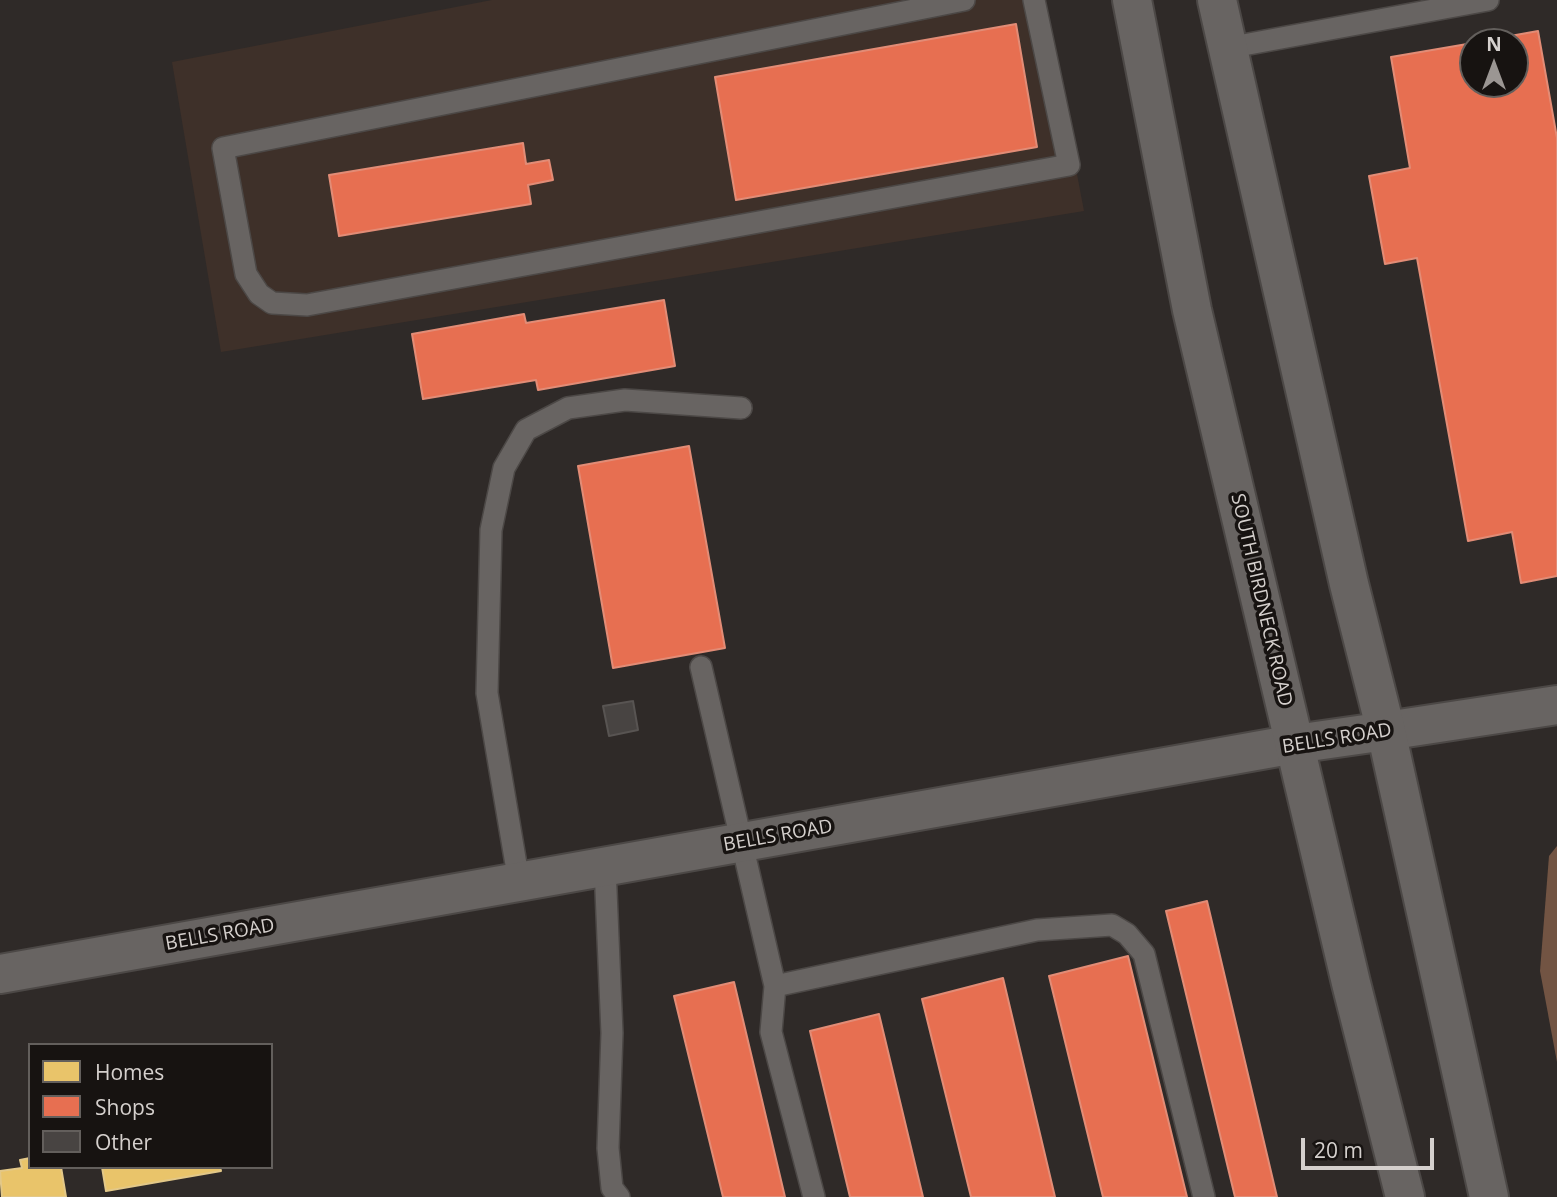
<!DOCTYPE html>
<html>
<head>
<meta charset="utf-8">
<style>
	body { margin:0 }
	#map { position:relative; width:1557px; height:1197px; overflow:hidden; background:#2f2a28; font-family:"Open Sans",sans-serif }
	canvas { display:block }
	.legend { position:absolute; left:28px; top:1043px; width:245px; height:126px; box-sizing:border-box; background:#171311; border:2px solid #635f5c; margin:0; padding:9px 12px; list-style:none; font-size:21px; color:#d5d0cd }
	.legend li { display:flex; align-items:center; gap:14px; height:35px }
	.legend b { width:35px; border:2px solid #635f5c }
	.north { position:absolute; left:1459px; top:28px; width:70px; height:70px; box-sizing:border-box; background:#171311; border:2px solid #635f5c; border-radius:50%; rotate:0deg; font-size:19px; font-weight:700; line-height:28px; text-align:center; color:#d5d0cd }
	.north::after { content:''; display:block; margin:auto; width:24px; height:32px; background:#9b9693; clip-path:polygon(50% 0,100% 100%,50% 72%,0 100%) }
	.scale { position:absolute; left:1301px; top:1138px; width:133px; height:32px; box-sizing:border-box; border:4px solid #d5d0cd; border-top:0; padding-left:9px; font-size:21px; line-height:24px; white-space:nowrap; color:#d5d0cd; -webkit-text-stroke:5px #171311; paint-order:stroke }
</style>
</head>
<body>
<div id="map">
<canvas width="1557" height="1197"></canvas>
<ul class="legend">
<li><b style="height:19px;background:#e9c46a"></b>Homes</li>
<li><b style="height:19px;background:#e76f51"></b>Shops</li>
<li><b style="height:19px;background:#484442"></b>Other</li>
</ul>
<div class="north">N</div>
<div class="scale">20 m</div>
</div>
<script>
const ctx = document.querySelector('canvas').getContext('2d');
ctx.lineJoin = 'round';
function fill(path, color) { ctx.fillStyle = color; ctx.fill(path, 'evenodd'); }
const shape = rows => new Path2D(rows.map(r => 'M' + r).join(''));
function stroke(path, color, width, dash) { ctx.strokeStyle = color; ctx.lineWidth = width; ctx.lineCap = dash ? 'butt' : 'round'; ctx.setLineDash(dash || []); ctx.stroke(path); }
function label(font, color, halo, rows, align = 'center') {
  ctx.font = font + ' "Open Sans",sans-serif'; ctx.lineWidth = 7; ctx.setLineDash([]); ctx.textBaseline = 'middle'; ctx.strokeStyle = halo; ctx.fillStyle = color; for (const [text, x, y, turn = 0] of rows) {
    ctx.save(); ctx.translate(x, y); ctx.rotate((+turn || 0) * Math.PI / 180); ctx.textAlign = isNaN(turn) ? turn : align; if (halo) ctx.strokeText(text, 0, 0); ctx.fillText(text, 0, 0); ctx.restore();
  }
}
const built = shape([
	[492,0,1044,0,1084,211,221,352,172,62]
]);
const forest = shape([
	[1557,846,1557,1062,1540,971,1549,856]
]);
const homes = shape([
	[30,1158,30,1167,61,1167,66,1197,2,1197,0,1171,22,1168,20,1160,30,1158],
	[102,1167,220,1167,221,1171,106,1191,102,1167]
]);
const shops = shape([
	[1016,24,1037,147,736,200,715,77,1016,24],
	[1538,31,1557,138,1557,576,1521,583,1512,532,1468,541,1417,258,1385,264,1369,176,1410,168,1391,57,1473,43,1473,84,1515,84,1515,42,1477,42,1538,31],
	[523,143,526,164,549,160,553,180,528,185,531,204,339,236,329,175,523,143],
	[664,300,675,366,538,390,536,380,423,399,412,334,524,314,526,323,664,300],
	[689,446,725,648,613,668,578,466,689,446],
	[1207,901,1277,1197,1235,1197,1166,911,1207,901],
	[1128,956,1187,1197,1103,1197,1049,976,1128,956],
	[1003,978,1055,1197,971,1197,922,999,1003,978],
	[734,982,785,1197,723,1197,674,996,734,982],
	[879,1014,923,1197,850,1197,810,1031,879,1014]
]);
const building = shape([
	[633,701,638,730,609,736,603,706,633,701]
]);
const service = shape([
	[964,0,223,148,246,274,259,294,272,303,307,305,1069,165,1034,0],
	[1227,48,1488,0],
	[701,667,775,986,771,1032,814,1197],
	[605,867,612,1033,608,1148,612,1188,619,1197],
	[519,882,487,693,491,530,504,468,526,430,568,408,625,400,741,408],
	[775,986,1037,930,1112,925,1127,934,1144,954,1204,1197]
]);
const minor = shape([
	[1386,731,1557,705]
]);
const tertiary = shape([
	[0,974,1295,744,1386,731]
]);
const secondary = shape([
	[1132,0,1192,310,1351,983,1405,1197],
	[1217,0,1349,584,1386,731,1489,1197]
]);
const streetNames = [
	["SOUTH BIRDNECK ROAD",1261,600,77],
	["BELLS ROAD",1337,739,-9],
	["BELLS ROAD",778,836,-10],
	["BELLS ROAD",220,935,-10]
];
fill(built, '#3e3029');
fill(forest, '#725443');
fill(homes, '#e9c46a');
stroke(homes, '#e3c888', 2);
fill(shops, '#e76f51');
stroke(shops, '#e28c76', 2);
fill(building, '#484442');
stroke(building, '#585452', 2);
stroke(service, '#4c4846', 24);
stroke(minor, '#4c4846', 42);
stroke(tertiary, '#4c4846', 42);
stroke(secondary, '#4c4846', 42);
stroke(service, '#686462', 21);
stroke(minor, '#686462', 38);
stroke(tertiary, '#686462', 38);
stroke(secondary, '#686462', 38);
label('19px', '#d5d0cd', '#171311', streetNames);
</script>
</body>
</html>
